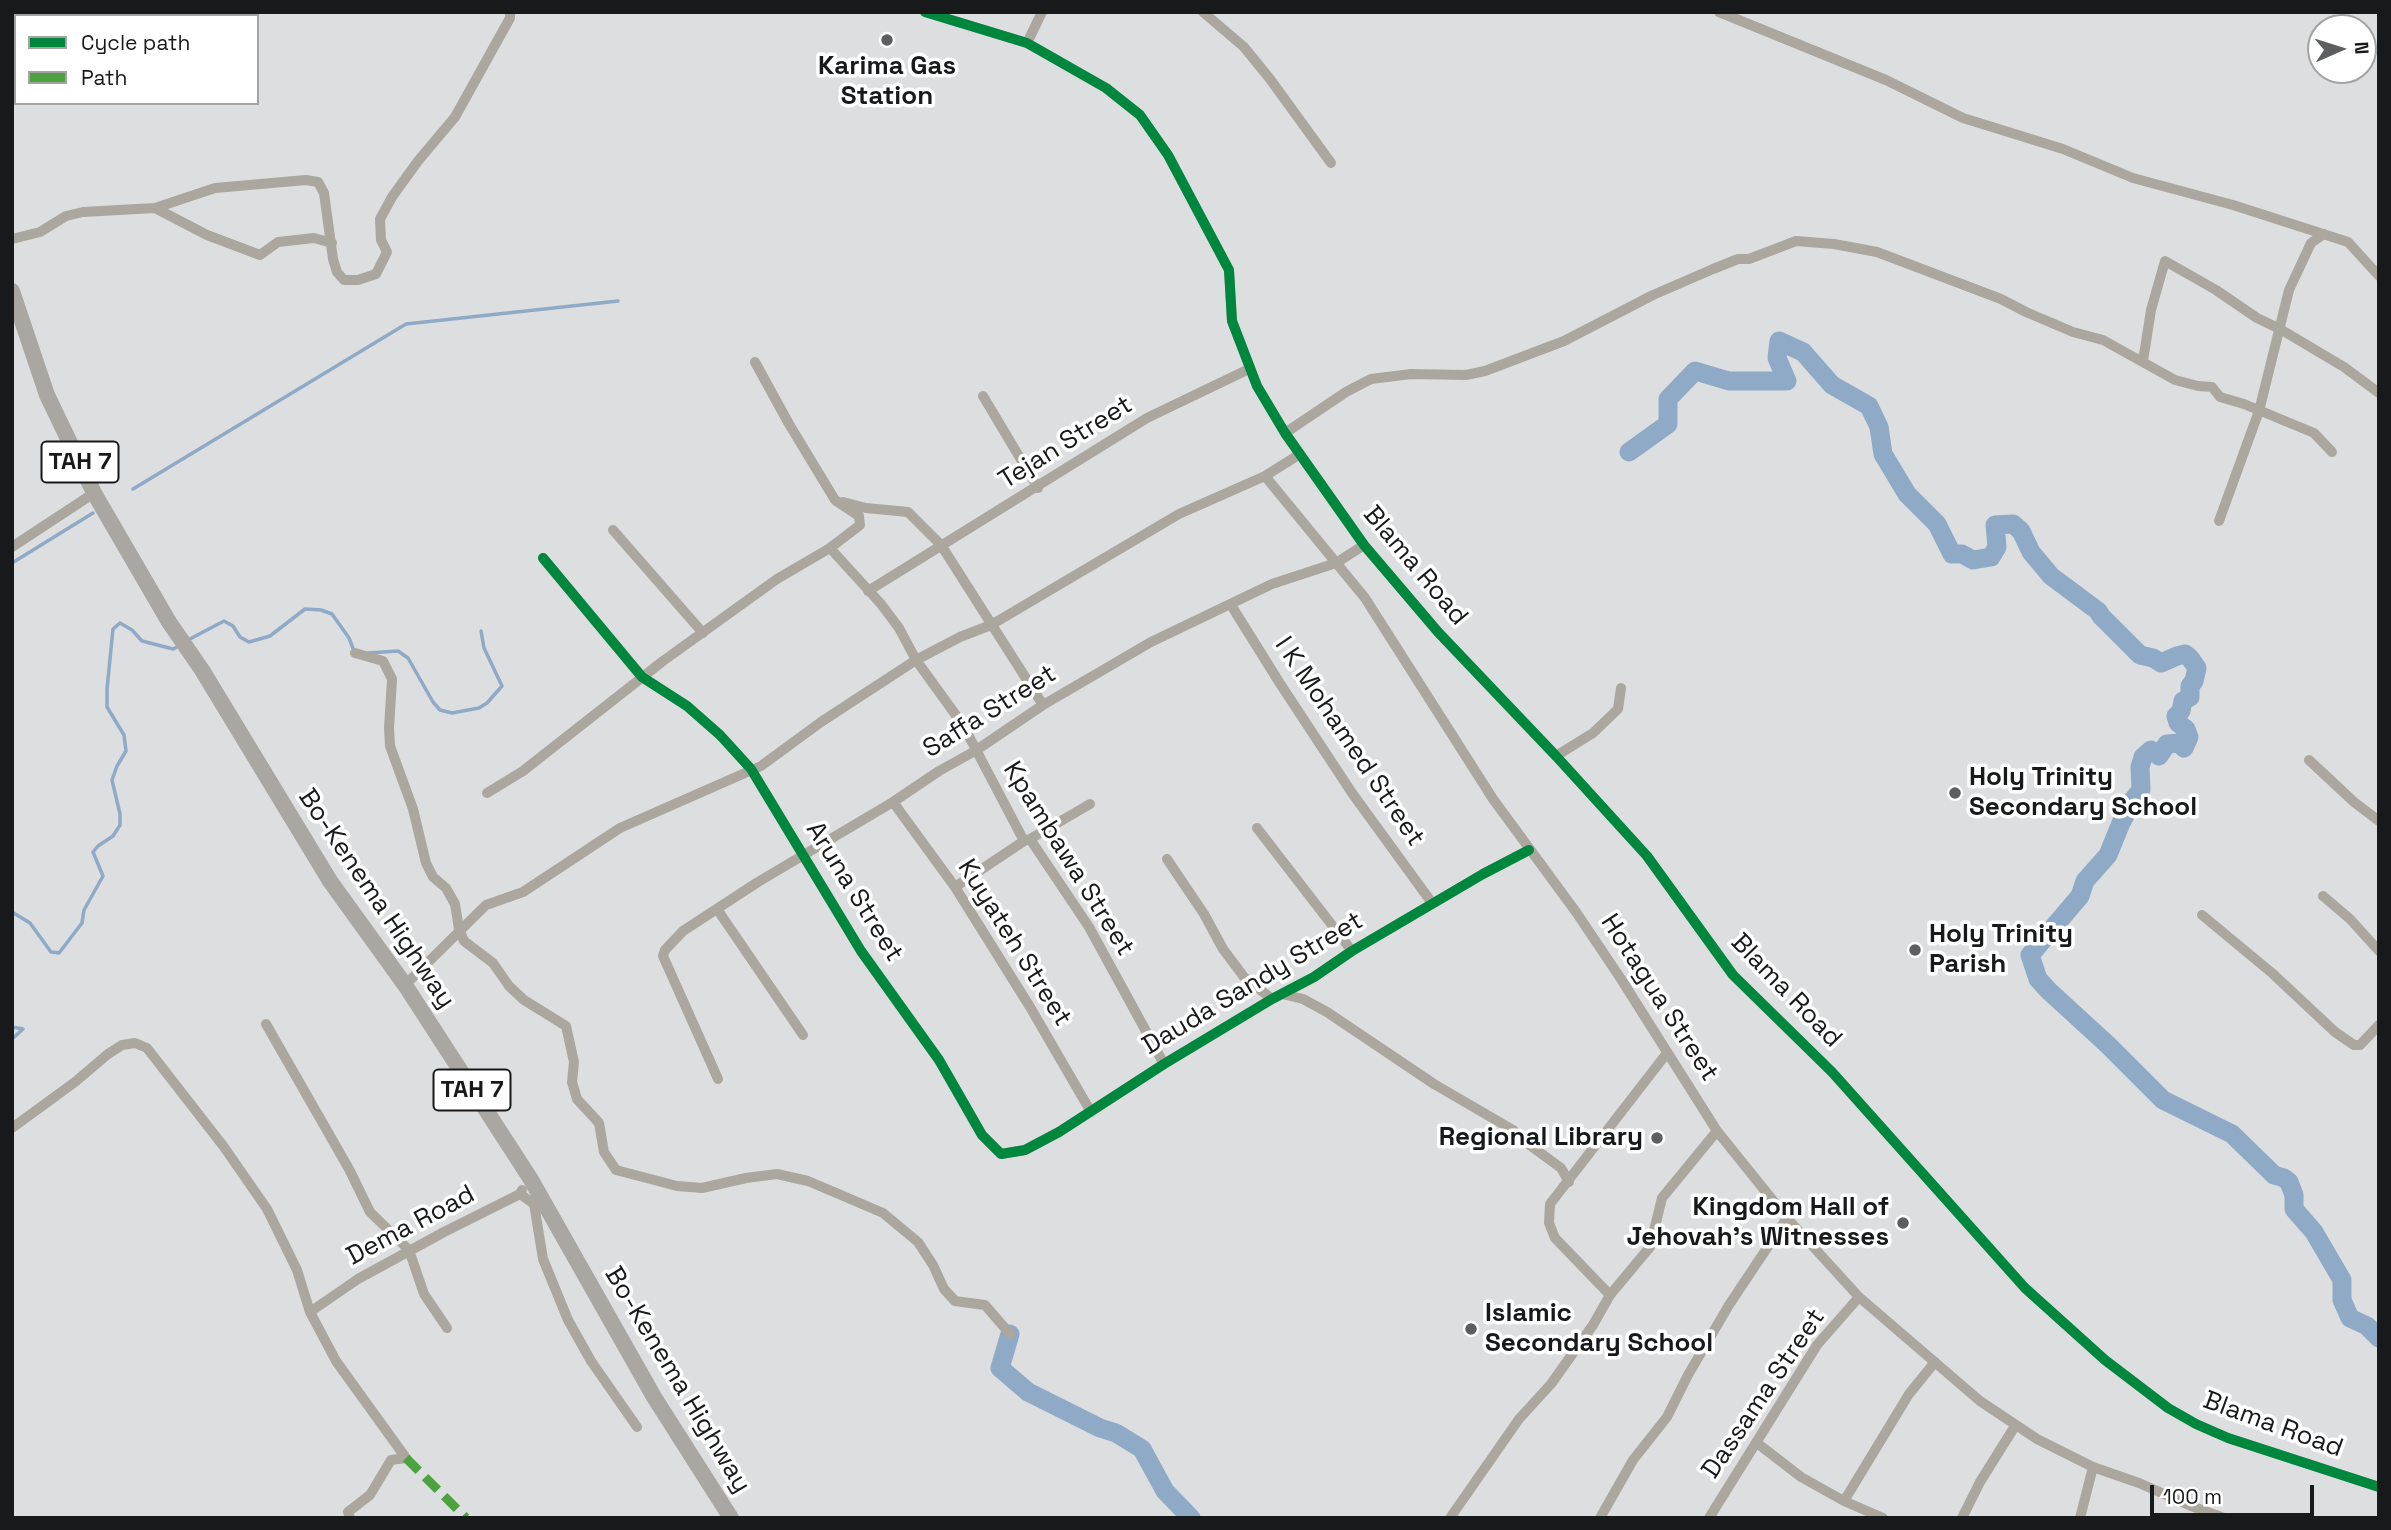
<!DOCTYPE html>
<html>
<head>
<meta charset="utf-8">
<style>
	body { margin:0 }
	#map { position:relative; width:2391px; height:1530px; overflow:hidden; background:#dddedf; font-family:"Space Grotesk",sans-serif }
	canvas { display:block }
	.frame { position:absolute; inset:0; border:14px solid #18191a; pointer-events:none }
	.legend { position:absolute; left:14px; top:14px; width:245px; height:91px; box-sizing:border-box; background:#fff; border:2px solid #a3a3a3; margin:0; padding:9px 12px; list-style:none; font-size:21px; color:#18191a }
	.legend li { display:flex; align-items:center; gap:14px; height:35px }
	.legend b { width:35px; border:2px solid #a3a3a3 }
	.north { position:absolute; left:2307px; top:14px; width:70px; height:70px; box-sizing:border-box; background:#fff; border:2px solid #a3a3a3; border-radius:50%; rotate:87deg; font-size:19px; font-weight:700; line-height:28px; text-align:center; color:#18191a }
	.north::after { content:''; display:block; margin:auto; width:24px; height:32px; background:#5d5e5f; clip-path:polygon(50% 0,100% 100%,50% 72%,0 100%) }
	.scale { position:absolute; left:2150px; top:1485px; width:164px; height:32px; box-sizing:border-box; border:4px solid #18191a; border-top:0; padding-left:9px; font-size:21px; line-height:24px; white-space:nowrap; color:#18191a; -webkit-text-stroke:5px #fff; paint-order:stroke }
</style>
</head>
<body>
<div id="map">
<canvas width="2391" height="1530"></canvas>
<div class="frame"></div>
<ul class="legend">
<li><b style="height:9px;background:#00873e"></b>Cycle path</li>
<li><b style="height:9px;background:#4ea140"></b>Path</li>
</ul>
<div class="north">N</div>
<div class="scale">100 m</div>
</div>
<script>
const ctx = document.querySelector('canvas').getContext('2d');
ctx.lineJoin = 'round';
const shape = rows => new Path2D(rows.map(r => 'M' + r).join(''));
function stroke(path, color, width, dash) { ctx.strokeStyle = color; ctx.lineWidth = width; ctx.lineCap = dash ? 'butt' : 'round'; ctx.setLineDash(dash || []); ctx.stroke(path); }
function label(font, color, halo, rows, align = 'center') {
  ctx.font = font + ' "Space Grotesk",sans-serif'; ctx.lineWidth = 7; ctx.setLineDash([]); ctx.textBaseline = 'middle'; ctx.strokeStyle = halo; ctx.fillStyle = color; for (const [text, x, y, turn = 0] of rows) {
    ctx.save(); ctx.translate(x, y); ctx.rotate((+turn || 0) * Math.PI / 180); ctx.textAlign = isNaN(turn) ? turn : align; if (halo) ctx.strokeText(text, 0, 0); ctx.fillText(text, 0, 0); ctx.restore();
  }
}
const stream = shape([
	[133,489,406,324,618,301],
	[12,563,93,513],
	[188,640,224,621,233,626,240,637,249,642,270,636,305,609,321,610,332,614,349,638,354,651],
	[368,653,398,651,408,658,433,702,440,710,452,713,479,708,487,703,502,686,484,648,481,631],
	[12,912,30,923,51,952,59,953,82,923,84,910,103,876,93,852,98,846,113,836,120,825,120,814,112,780,117,766,126,751,124,735,107,707,107,689,113,629,120,623,132,630,142,641,173,649,179,646],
	[12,1027,23,1029,12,1039]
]);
const river = shape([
	[1629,452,1668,424,1668,399,1695,371,1729,381,1787,381,1777,358,1779,341,1803,352,1832,385,1869,406,1879,427,1883,454,1907,494,1937,524,1952,554,1962,554,1973,560,1991,557,1997,547,1995,525,2013,524,2021,531,2031,552,2051,576,2098,611,2101,616,2140,655,2153,658,2161,663,2177,656,2185,654,2190,658,2197,668,2194,681,2190,686,2190,697,2183,701,2181,711,2176,716,2178,723,2186,729,2189,737,2184,748,2180,743,2167,744,2159,756,2151,750,2143,757,2140,767,2141,790,2133,800,2121,823,2108,855,2085,881,2080,896,2030,955,2038,979,2049,991,2108,1045,2163,1100,2232,1134,2274,1175,2284,1178,2289,1182,2294,1195,2294,1209,2314,1232,2342,1280,2342,1300,2350,1318,2367,1326,2379,1338],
	[1010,1334,1000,1368,1028,1392,1100,1428,1116,1433,1142,1449,1165,1491,1191,1518]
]);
const minor = shape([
	[925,12,1027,43,1106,88,1140,115,1168,155,1229,270,1232,321,1257,386,1285,433,1364,545,1438,632,1556,756,1647,856,1733,975,1832,1072,2025,1288,2105,1360,2168,1408,2196,1424,2228,1438,2379,1487],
	[1203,12,1244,47,1270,79,1331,163],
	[1719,12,1886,80,1963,118,2063,149,2133,178,2233,205,2348,242,2379,276],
	[1027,43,1042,12],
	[155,208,207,235,260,255,278,242,314,238,332,243],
	[12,239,40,232,66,216,83,212,155,208,215,188,306,180,318,182,324,193,333,259,337,272,344,280,358,280,376,274,387,252,381,240,380,219,392,197,418,161,455,117,510,18,510,12],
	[2143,361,2151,310,2165,261,2216,290,2257,318,2280,329,2344,367,2379,393],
	[983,396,1038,488],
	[1285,433,1346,392,1371,379,1411,374,1466,375,1485,371,1564,341,1653,295,1713,269,1738,259,1749,259,1796,241,1834,244,1877,252,2001,299,2026,312,2073,332,2103,340,2175,380,2198,386,2212,387,2220,397,2244,404,2314,433,2332,452],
	[1265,476,1365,598,1493,799,1576,912,1621,979,1717,1131,1787,1218,1859,1297,1980,1401,2037,1439,2093,1467],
	[843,502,866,508,908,512,941,545,1043,705],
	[2219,521,2259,411,2289,290,2311,243,2324,234],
	[613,530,703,633],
	[12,547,94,493],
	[830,548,881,604,899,628,916,660,963,725,1024,841,1030,839,1089,927,1164,1064],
	[543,558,642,677,687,706,720,735,751,769,861,951,939,1060,982,1135,1001,1154,1025,1150,1059,1132,1164,1064,1272,999,1314,977,1352,951,1483,874,1529,850],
	[868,591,1147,418,1249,369],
	[1231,605,1279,682,1352,793,1432,903],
	[355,653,383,661,392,679,389,728,390,746,413,809,426,863,433,877,446,888,455,904,459,929,464,941,493,963,509,986,524,1000,566,1026,574,1062,572,1082,577,1099,599,1123,604,1152,616,1170,677,1186,702,1188,746,1178,777,1174,808,1181,841,1195,883,1213,918,1242,933,1265,944,1289,955,1301,985,1305,1010,1334],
	[1556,756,1593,733,1618,709,1621,688],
	[2309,760,2354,802,2379,821],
	[487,793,523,771,663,661,777,579,830,548,860,525,859,516,835,500,789,424,755,362],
	[893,802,955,887,1030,1007,1091,1112],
	[1257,828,1352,951],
	[1030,839,1090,804],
	[1167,859,1204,914,1223,949,1244,977,1272,999],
	[955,887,1024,841],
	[2323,896,2350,919,2379,951],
	[717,909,803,1035],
	[2202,915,2272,973,2335,1032,2354,1045,2360,1045,2379,1025],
	[405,985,486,905,523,892,620,828,761,766,821,722,916,660,960,637,991,625,1179,514,1265,476,1300,454],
	[1282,994,1303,999,1327,1012,1434,1084,1513,1130,1531,1146,1561,1168,1569,1182],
	[266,1024,349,1169,370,1212,409,1250,424,1294,447,1328],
	[718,1079,663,956,665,950,683,931,758,882,893,802,939,771,975,751,1043,705,1151,642,1272,584,1336,563,1364,545],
	[12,1128,75,1082,108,1054,122,1045,135,1043,147,1048,224,1147,267,1209,297,1270,310,1312,336,1361,406,1458,391,1460,370,1495,348,1512,350,1518],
	[520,1194,534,1204,543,1259,568,1320,591,1361,637,1427],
	[1610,1295,1555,1238,1549,1223,1550,1204,1667,1053],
	[310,1312,358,1279,444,1232,520,1194,522,1190],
	[1757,1443,1801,1477,1844,1501,1883,1518],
	[1844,1501,1909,1394,1935,1362],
	[1450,1518,1519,1419,1551,1384,1593,1325,1610,1295,1650,1247,1662,1198,1717,1131],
	[1600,1518,1633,1460,1667,1417,1688,1375,1729,1305,1787,1218],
	[1709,1518,1817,1345,1859,1297],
	[1962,1518,1980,1482,2015,1426],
	[2080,1518,2093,1467,2139,1483,2191,1506,2224,1518]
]);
const highway = shape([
	[12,291,47,395,94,493,169,622,202,670,330,881,405,985,530,1178,654,1397,731,1518]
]);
const quiet = shape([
	[406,1458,466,1518]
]);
const cycleway = shape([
	[925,12,1027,43,1106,88,1140,115,1168,155,1229,270,1232,321,1257,386,1285,433,1364,545,1438,632,1556,756,1647,856,1733,975,1832,1072,2025,1288,2105,1360,2168,1408,2196,1424,2228,1438,2379,1487],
	[543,558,642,677,687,706,720,735,751,769,861,951,939,1060,982,1135,1001,1154,1025,1150,1059,1132,1164,1064,1272,999,1314,977,1352,951,1483,874,1529,850]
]);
const markers = [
	[887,40,7,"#5d5e5f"],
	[1955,793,7,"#5d5e5f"],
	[1915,950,7,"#5d5e5f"],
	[1657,1138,7,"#5d5e5f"],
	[1903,1223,7,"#5d5e5f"],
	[1471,1329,7,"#5d5e5f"]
];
const shields = [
	[80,462,77],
	[472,1090,77]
];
const shieldNames = [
	["TAH 7",80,462],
	["TAH 7",472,1090]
];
const poiNames = [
	["Karima Gas",887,67,"center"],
	["Station",887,97,"center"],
	["Holy Trinity",1969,778],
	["Secondary School",1969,808],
	["Holy Trinity",1929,935],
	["Parish",1929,965],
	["Regional Library",1643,1138,"right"],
	["Kingdom Hall of",1889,1208,"right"],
	["Jehovah’s Witnesses",1889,1238,"right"],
	["Islamic",1485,1314],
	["Secondary School",1485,1344]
];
const streetNames = [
	["Tejan Street",1066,443,-32],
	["Blama Road",1415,566,50],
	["Saffa Street",990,712,-32],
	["I K Mohamed Street",1349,742,56],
	["Kpambawa Street",1068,859,58],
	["Aruna Street",854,892,58],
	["Bo-Kenema Highway",376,899,56],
	["Kuyateh Street",1014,943,58],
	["Dauda Sandy Street",1253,984,-31],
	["Blama Road",1786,991,46],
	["Hotagua Street",1659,998,57],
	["Dema Road",411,1226,-28],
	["Bo-Kenema Highway",677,1380,59],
	["Dassama Street",1764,1394,-56],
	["Blama Road",2273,1425,20]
];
stroke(stream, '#8faac7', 3.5);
stroke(river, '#8faac7', 19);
stroke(minor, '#aba79e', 10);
stroke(highway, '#aaa7a2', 16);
stroke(quiet, '#4ea140', 9, [18, 9]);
stroke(cycleway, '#00873e', 10);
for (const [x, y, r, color] of markers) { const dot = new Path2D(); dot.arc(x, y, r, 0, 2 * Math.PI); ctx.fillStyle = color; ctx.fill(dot); stroke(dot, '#fff', 2.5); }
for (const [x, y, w] of shields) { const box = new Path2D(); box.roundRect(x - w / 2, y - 20.5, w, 41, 5); ctx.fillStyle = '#fff'; ctx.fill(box); stroke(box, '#18191a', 2); }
label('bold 24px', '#18191a', null, shieldNames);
label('bold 26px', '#18191a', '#fff', poiNames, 'left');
label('26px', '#18191a', '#fff', streetNames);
</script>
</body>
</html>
